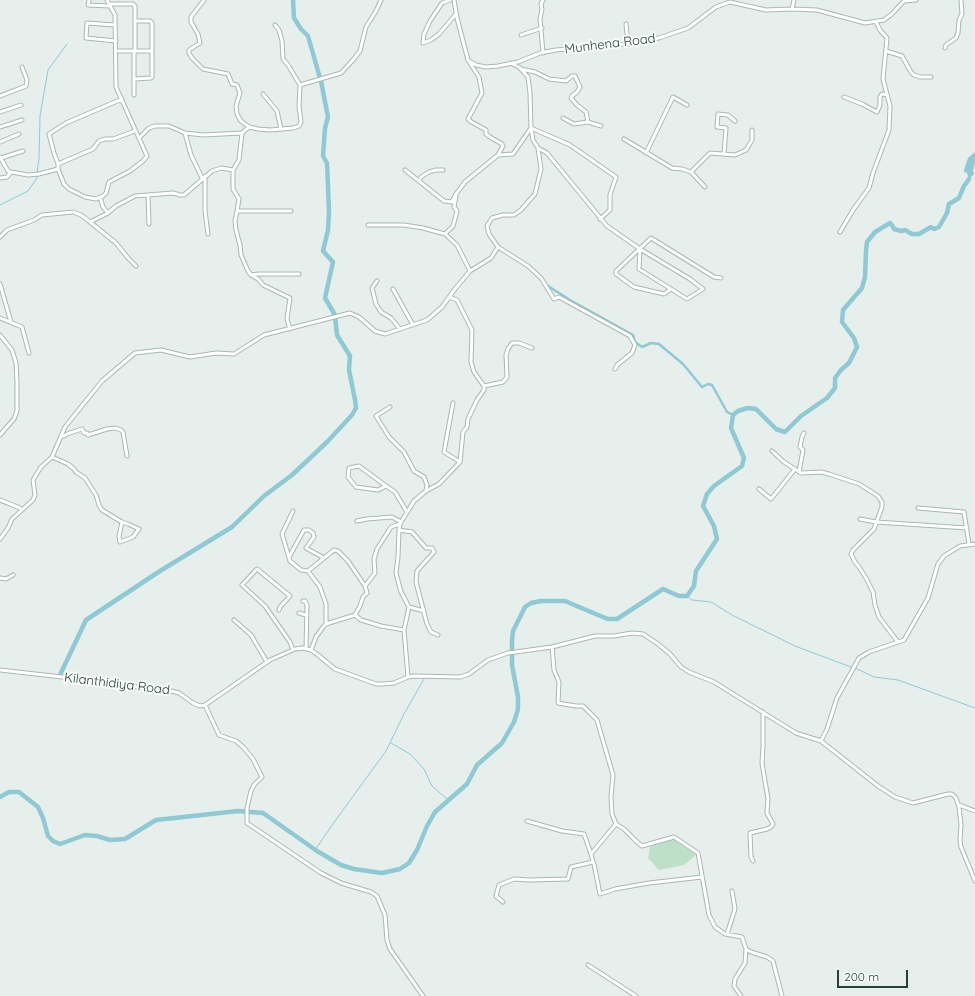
<!DOCTYPE html>
<html>
<head>
<meta charset="utf-8">
<style>
	body { margin:0 }
	#map { position:relative; width:975px; height:996px; overflow:hidden; background:#e6efeb; font-family:Quicksand,sans-serif }
	canvas { display:block }
	.scale { position:absolute; left:837px; top:970px; width:71px; height:18px; box-sizing:border-box; border:2px solid #24423a; border-top:0; padding-left:5px; font-size:12px; line-height:14px; white-space:nowrap; color:#24423a; -webkit-text-stroke:3px #f7fbf9; paint-order:stroke }
</style>
</head>
<body>
<div id="map">
<canvas width="975" height="996"></canvas>
<div class="scale">200 m</div>
</div>
<script>
const ctx = document.querySelector('canvas').getContext('2d');
ctx.lineJoin = 'round';
function fill(path, color) { ctx.fillStyle = color; ctx.fill(path, 'evenodd'); }
const shape = rows => new Path2D(rows.map(r => 'M' + r).join(''));
function stroke(path, color, width, dash) { ctx.strokeStyle = color; ctx.lineWidth = width; ctx.lineCap = dash ? 'butt' : 'round'; ctx.setLineDash(dash || []); ctx.stroke(path); }
function label(font, color, halo, rows, align = 'center') {
  ctx.font = font + ' Quicksand,sans-serif'; ctx.lineWidth = 4; ctx.setLineDash([]); ctx.textBaseline = 'middle'; ctx.strokeStyle = halo; ctx.fillStyle = color; for (const [text, x, y, turn = 0] of rows) {
    ctx.save(); ctx.translate(x, y); ctx.rotate((+turn || 0) * Math.PI / 180); ctx.textAlign = isNaN(turn) ? turn : align; if (halo) ctx.strokeText(text, 0, 0); ctx.fillText(text, 0, 0); ctx.restore();
  }
}
const green = shape([
	[673,839,696,855,684,865,659,870,648,858,650,847]
]);
const water = shape([
	[975,152,975,162,973,171,974,174,969,179,967,173,964,172,964,170,968,158]
]);
const stream = shape([
	[37,172,39,159,40,116,48,70,67,44],
	[0,205,28,191,37,178,37,175],
	[687,596,692,600,711,602,732,615,795,646,851,667],
	[855,668,874,677,898,680,975,708],
	[391,743,410,754,424,769,432,786,448,800],
	[315,850,335,821,386,751,404,714,424,679]
]);
const canal = shape([
	[548,286,570,300,633,335,635,342,642,347,651,343,659,344,683,364,702,387,708,384,712,385,727,412,733,415]
]);
const river = shape([
	[293,0,294,18,301,29,308,36,320,78],
	[321,81,328,117,325,128,323,156,327,163,329,211,328,230,323,251,333,262,325,298,335,315],
	[60,675,86,620,160,571,232,527,264,496,292,475,327,442,352,415,356,408,355,400,349,370,350,356,337,335,335,317],
	[0,797,9,792,19,792,38,807,43,818,48,836,53,841,60,844,85,835,97,836,110,840,125,839,156,820,238,811,263,813,317,851,341,865,354,869,382,873,400,869,409,863,417,850,427,826,435,812,467,784,477,765,502,743,514,722,518,709,518,697,512,665,512,640,513,631,525,607,531,603,541,601,565,601,598,615,608,619,617,619,663,589,679,596,687,596,694,586,696,571,717,539,714,526,703,506,707,494,714,486,742,466,744,458,731,428,733,415,738,411,748,408,756,409,776,429,785,432,801,416,827,398,835,388,835,378,841,370,849,363,857,347,854,338,842,322,843,310,862,288,865,277,866,251,867,242,875,232,890,223,892,225,894,229,901,231,905,230,912,234,919,234,931,227,934,229,939,227,947,213,949,204,959,198,964,186,969,179]
]);
const minor = shape([
	[89,0,88,5,110,6],
	[204,0,191,17,191,22,198,34,200,43,189,50,189,53,192,58,203,69,228,74,232,84,237,85,240,93,236,106,237,114,241,121,249,127],
	[450,0,442,3,430,21,424,34,423,43,431,40,439,34,456,14],
	[454,0,457,18,468,60,476,65,486,67,498,66,518,62,540,53,556,50,628,44,659,38,688,28,716,7,730,2,766,10,792,9,817,10,865,23,884,20,892,14,904,1,916,0],
	[543,0,541,4,542,9,540,19,543,53],
	[109,4,133,4,135,6,135,51],
	[792,9,794,0],
	[626,24,628,44],
	[115,25,87,23,86,38,116,41],
	[275,25,279,30,282,41,283,59,288,65,300,85],
	[521,35,542,28],
	[945,48,946,45,956,38,958,33,959,20,962,14,961,0],
	[116,51,152,51],
	[886,51,902,56,911,72,914,75,920,77,931,77],
	[468,60,479,77,482,93,468,119,470,121,486,130,486,134,490,137,502,144,503,146,498,155],
	[510,63,519,67,528,77,530,93,531,128,533,140,538,148,541,169,535,194,521,210,514,215,503,215,492,218,487,226,489,234,498,247,528,266,541,278,554,299,559,297,630,336,635,345,632,353,617,365,615,369],
	[521,69,535,72,549,79,566,81,572,76,575,76,580,87,577,92,572,96,571,98,577,105,586,112,588,122,601,126],
	[135,79,151,78,152,77,152,23,150,21,135,21],
	[263,94,277,111,281,129],
	[134,95,134,51],
	[0,96,26,86,27,80,22,67],
	[844,97,862,104,877,112,880,105,880,97,882,94,887,95],
	[0,112,21,105],
	[563,118,574,124,588,122],
	[0,127,22,120],
	[185,133,191,155,202,178],
	[242,133,239,160,233,170,233,189,239,199,237,211,291,211],
	[139,138,149,128,155,126,169,126,185,133,203,135,242,133,249,127,258,129,270,130,293,128,299,126,301,122,299,106,300,85,341,73,353,60,360,51,366,27,376,11,381,0],
	[624,139,672,168,682,169,691,172,705,187],
	[0,142,19,134],
	[538,148,547,153,607,226,640,249,690,279,703,289,687,299,639,269,640,249],
	[646,153,673,97,687,105],
	[724,154,726,128,717,127,718,114,728,115,735,121],
	[0,157,8,171,11,172,28,175,39,174,58,169,58,164,54,153,49,134,66,123,122,99],
	[1,158,23,151],
	[58,164,93,149,99,141,105,139,113,139,135,131],
	[58,169,64,184,69,189,85,197,96,199,103,196,106,193,109,182,130,171,143,161,147,156,116,87,115,15,107,0],
	[405,170,444,201,452,202,456,194,465,182,498,155,513,154,531,128,570,145,616,177,610,195,610,210,600,219],
	[691,172,710,153,735,155,746,150,752,140,752,130],
	[205,176,205,211,208,234],
	[0,178,7,177,11,172],
	[419,181,421,177,429,172,436,170,443,170],
	[148,195,149,224],
	[100,197,103,207,108,213],
	[237,211,235,221,236,230,240,245,241,255,248,271,251,275,258,279,263,285,290,298,287,319,290,329],
	[90,222,116,243,128,258,136,266],
	[368,225,404,225,423,228,445,234,457,245,470,271],
	[840,232,853,210,869,188,873,173,889,130,890,106,883,79,887,38,880,30,876,22],
	[445,234,453,226,456,215,457,211,454,207,456,196],
	[0,237,7,230,34,220,42,215,73,212,81,215,90,222,108,213,116,206,135,196,173,193,180,195,184,195,212,171,221,168,233,170],
	[251,275,259,274,299,274],
	[377,281,372,288,376,304,381,312,391,318,400,329],
	[0,284,11,322],
	[393,289,413,325],
	[671,289,664,294,634,287,616,274,616,271,651,238,714,277,721,278],
	[0,318,22,327,29,353],
	[0,335,12,350,16,363,17,383,17,411,14,419,0,435],
	[484,386,503,382,507,377,506,355,508,349,512,343,519,343,532,348],
	[453,403,444,452,460,462],
	[390,407,376,416,389,437,404,452,414,471,424,477,427,485,426,491],
	[61,436,64,436,67,434,82,429,84,433,87,433,88,435,107,429,115,428,121,430,123,432,127,456],
	[772,451,784,462,801,473,821,472,829,474,859,484,878,496,882,502,882,507,874,529,853,550,851,554,855,562,859,567,866,578,873,592,875,605,879,617,898,642],
	[52,457,68,464,74,469,76,472,85,478,96,495,99,505,102,510,120,521,122,522,128,524,139,529,133,537,120,542,119,536,122,522],
	[799,472,803,450,800,447,802,437,804,433],
	[386,486,378,490,356,487,348,477,349,468,359,466,386,486,395,492,407,512],
	[759,489,771,499,795,469],
	[0,500,20,508,21,511],
	[918,508,964,512,969,544],
	[293,511,282,534,290,561,301,570,308,571],
	[860,519,876,522,967,528],
	[357,521,367,519,392,517,401,522],
	[399,530,398,557,396,573,401,592,409,607,424,611],
	[0,539,8,528,12,519,33,500,35,495,33,480,41,467,52,457,65,427,102,381,135,353,161,350,190,357,216,353,234,354,264,335,350,313,359,317,375,331,385,334,427,320,442,307,455,289,470,271,491,258,498,247],
	[289,557,304,530,309,530,313,533,314,537,306,548,324,558],
	[0,578,6,579,13,575],
	[365,586,375,573,374,559,377,549,391,527,400,524],
	[303,601,305,601,307,605,306,649],
	[279,610,280,607,290,596,257,569,242,585,265,606,290,642,293,650],
	[299,613,306,615],
	[355,615,361,620,381,626,404,630],
	[234,620,251,635,267,662],
	[438,635,431,632,427,624,416,582,417,571,434,552,432,548,426,548,412,532,399,530,400,524,414,501,426,491,439,484,460,462,463,432,467,427,468,419,477,400,484,390,484,386,474,372,471,362,472,330,457,300,449,297],
	[552,647,554,670,559,682,558,703,576,706,583,706,597,720,613,775,611,797,612,814,616,824,624,829,637,842,642,846,674,837,698,853,709,915,715,927,725,934,742,937,746,949,745,963,735,979,734,986,741,996],
	[311,650,316,637,323,627,326,624,355,615,360,606,363,597,367,593,365,586,348,561,338,551,334,550,308,571,320,587,326,604,326,624],
	[0,670,71,678,109,684,167,690,179,693,193,703,200,706,205,705,270,660,295,649,303,648,311,650,318,655,335,669,376,684,383,684,394,683,408,677,414,676,460,677,469,674,488,660,508,653,552,647,595,636,614,636,632,633,643,634,658,644,670,654,681,667,689,672,714,682,796,733,821,741,878,786,895,797,913,803,948,794,952,794,956,798,959,807,961,825,960,840,961,847,975,881],
	[408,677,404,630,409,607],
	[205,705,219,735,236,741,243,747,253,759,262,777,254,785,251,791,247,808,247,823,321,873,341,883,371,892,377,896,385,915,387,940,390,949,423,996],
	[821,741,827,729,837,698,859,658,869,652,904,640,928,598,938,564,944,556,960,546,975,544],
	[959,805,975,811],
	[527,821,562,831,584,834,591,854],
	[753,861,751,857,750,833,767,829,771,827,773,824,767,813,768,799,762,763,763,746,763,712],
	[593,862,594,864,600,894,615,889,649,883,702,877],
	[503,902,496,896,499,885,514,879,529,880,568,879,571,867,593,862,591,854,616,824],
	[727,934,735,909,732,891],
	[746,949,751,952,767,957,773,961,782,996],
	[588,965,636,996]
]);
const streetNames = [
	["Munhena Road",610,44,-7],
	["Kilanthidiya Road",117,684,7]
];
fill(green, '#bfe0c8');
fill(water, '#8ec9d4');
stroke(stream, '#8ec9d4', 1);
stroke(canal, '#8ec9d4', 2.5);
stroke(river, '#8ec9d4', 4.5);
stroke(minor, '#a8b8b2', 5);
stroke(minor, '#fff', 3);
label('13px', '#24423a', '#f7fbf9', streetNames);
</script>
</body>
</html>
